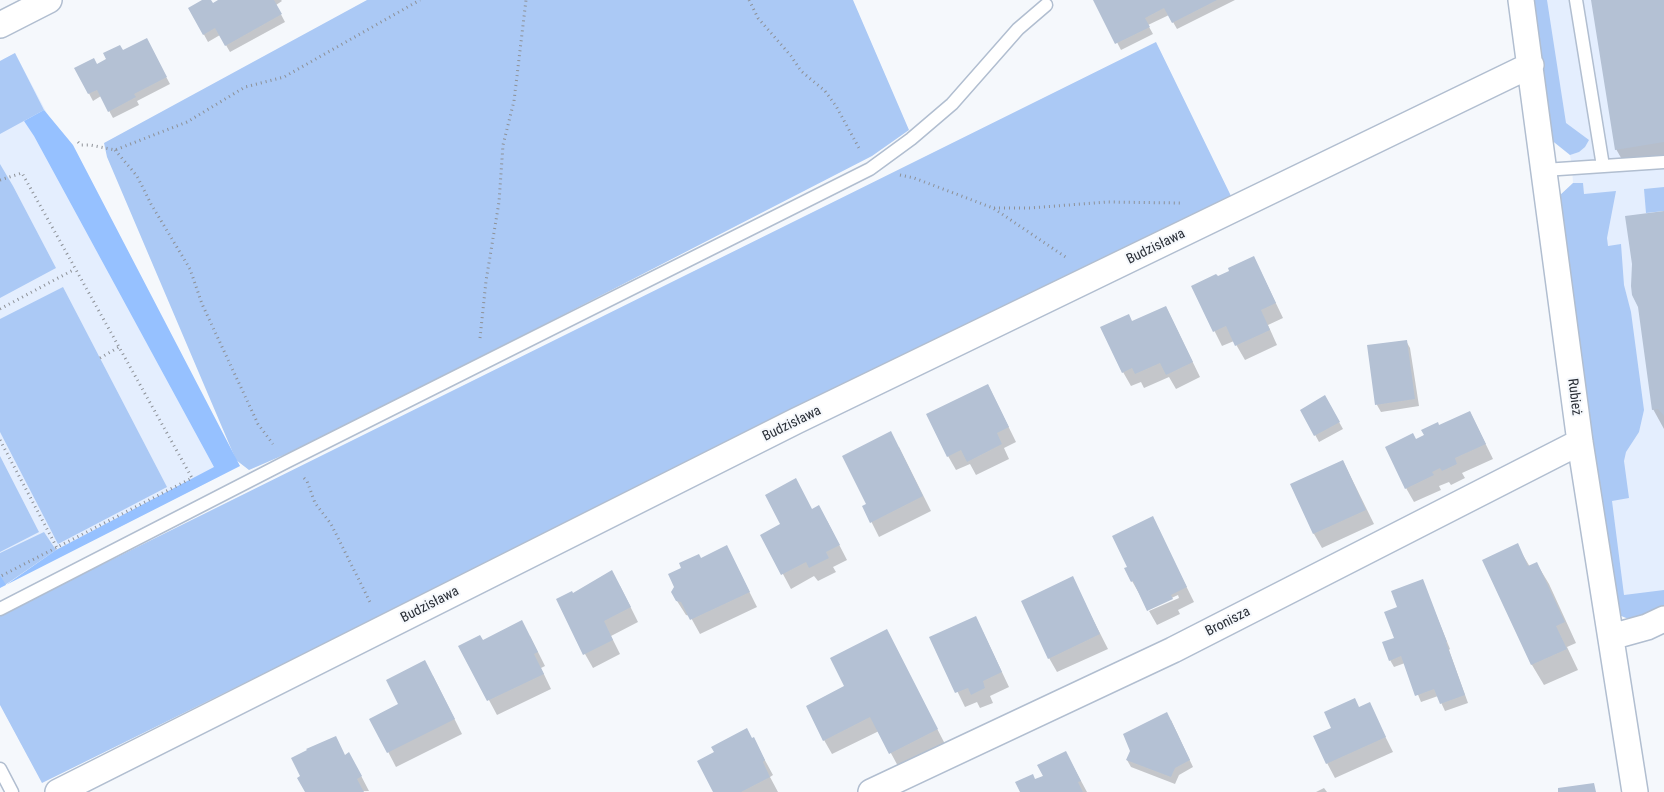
<!DOCTYPE html>
<html>
<head>
<meta charset="utf-8">
<style>
	body { margin:0 }
	canvas { display:block; background:#f5f8fc }
</style>
</head>
<body>
<canvas width="1664" height="792"></canvas>
<script>
const ctx = document.querySelector('canvas').getContext('2d');
ctx.lineJoin = 'round';
function fill(path, color) { ctx.fillStyle = color; ctx.fill(path, 'evenodd'); }
const shape = rows => new Path2D(rows.map(r => 'M' + r).join(''));
function stroke(path, color, width, dash) { ctx.strokeStyle = color; ctx.lineWidth = width; ctx.lineCap = dash ? 'butt' : 'round'; ctx.setLineDash(dash || []); ctx.stroke(path); }
function label(font, color, halo, rows, align = 'center') {
  ctx.font = font + ' "Roboto Condensed",sans-serif'; ctx.lineWidth = 4; ctx.setLineDash([]); ctx.textBaseline = 'middle'; ctx.strokeStyle = halo; ctx.fillStyle = color; for (const [text, x, y, turn = 0] of rows) {
    ctx.save(); ctx.translate(x, y); ctx.rotate((+turn || 0) * Math.PI / 180); ctx.textAlign = isNaN(turn) ? turn : align; if (halo) ctx.strokeText(text, 0, 0); ctx.fillText(text, 0, 0); ctx.restore();
  }
}
const built = shape([
	[1540,0,1664,0,1664,601,1623,606,1568,196,1573,183,1572,167,1570,155,1562,143],
	[15,53,168,341,240,466,0,587,0,61]
]);
const green = shape([
	[367,0,853,0,909,130,872,156,330,435,249,470,236,460,107,157,104,143],
	[1529,0,1547,0,1566,123,1589,140,1585,147,1579,152,1570,155,1550,139],
	[1156,42,1231,196,42,783,0,705,0,615],
	[15,53,44,110,0,134,0,61],
	[0,164,13,186,56,268,0,298],
	[1573,183,1583,183,1584,194,1616,191,1607,238,1608,246,1621,244,1624,285,1631,312,1644,410,1639,432,1626,452,1624,461,1629,498,1612,501,1624,595,1664,590,1664,607,1631,620,1614,613,1559,196],
	[1664,187,1664,211,1646,213,1644,189],
	[63,287,167,487,58,544,0,432,0,319],
	[0,456,39,532,0,552],
	[44,532,56,550,5,585,0,575,0,553]
]);
const forest = shape([
	[44,110,73,145,240,466,0,588,0,575,6,585,56,550,214,467,34,136,24,121]
]);
const shadow = shape([
	[204,0,210,0,213,4,221,0,281,0,282,1,276,5,285,22,230,52,220,35,208,42,190,9],
	[1095,0,1235,0,1177,29,1169,15,1148,25,1153,34,1121,50],
	[1592,0,1664,0,1664,164,1628,170,1616,149],
	[150,47,170,84,137,101,139,105,113,118,101,96,93,101,76,69,96,66],
	[1664,212,1664,429,1653,409],
	[1261,272,1283,318,1268,325,1277,345,1245,360,1234,341,1222,346,1192,286],
	[1166,307,1200,377,1176,389,1169,377,1144,388,1141,382,1131,386,1123,372,1132,323],
	[1406,341,1410,348,1419,406,1381,412,1377,405,1368,346],
	[988,385,1016,442,1004,448,1009,459,976,475,970,464,956,470,948,456],
	[1325,397,1343,429,1319,442,1302,411],
	[1470,412,1493,459,1462,473,1465,478,1451,485,1449,482,1439,486,1441,490,1414,502,1406,488,1416,440,1439,427],
	[899,447,931,511,879,537,864,507,868,504],
	[1343,461,1374,524,1322,548,1314,534,1291,485],
	[812,510,827,521,847,560,833,567,836,572,818,581,814,576,791,589,762,535],
	[1152,517,1194,602,1178,610,1180,614,1157,625,1149,611,1179,598,1178,595,1148,609,1132,581,1128,568],
	[1517,545,1530,567,1537,564,1549,584,1576,643,1567,647,1578,670,1544,685,1532,665,1484,560],
	[727,547,757,607,700,634,690,616,686,615,677,601,701,560],
	[1072,578,1108,649,1057,672,1049,658],
	[1422,580,1450,649,1449,650,1468,703,1445,711,1438,696,1421,702,1405,663,1394,667,1390,660,1396,639,1398,608],
	[620,586,638,622,611,636,620,654,593,668,585,654,572,594],
	[983,632,1009,687,990,696,993,703,980,708,977,702,965,707,931,638],
	[530,636,545,666,541,668,551,689,497,715,460,646],
	[894,645,945,744,899,768,879,731,832,754,824,740,846,687],
	[433,676,462,734,396,767,371,719,400,705],
	[1369,704,1393,752,1335,778,1327,763,1333,728,1359,708],
	[1171,720,1193,767,1179,775,1175,784,1131,767,1127,760],
	[716,753,761,753,773,775,770,777,778,792,714,792],
	[1066,753,1087,792,1022,792,1035,780,1044,776],
	[345,756,357,768,369,791,306,792],
	[1324,788,1327,792,1316,792]
]);
const building = shape([
	[202,0,211,0,213,3,218,0,274,0,282,14,225,46,215,28,203,35,188,8],
	[1093,0,1217,0,1172,23,1164,8,1145,18,1150,27,1115,44],
	[1591,0,1664,0,1664,142,1615,150],
	[147,38,167,77,134,94,136,97,108,112,97,90,88,94,74,68,94,58,97,64,106,59,103,53,120,45,123,50],
	[1664,211,1664,416,1658,409,1652,410,1638,307,1632,295,1631,286,1632,264,1625,216],
	[1254,256,1276,303,1261,310,1270,330,1235,346,1226,326,1213,332,1191,286,1216,274,1218,276,1229,271,1228,268],
	[1166,306,1193,362,1166,375,1160,363,1135,374,1132,368,1122,373,1100,327,1129,314,1132,321],
	[1407,340,1415,399,1375,405,1367,345],
	[988,384,1009,427,997,433,1002,444,967,462,961,450,947,457,926,414],
	[1325,395,1340,422,1314,436,1300,410],
	[1470,411,1486,444,1455,458,1457,464,1442,471,1440,468,1432,472,1434,475,1405,489,1385,447,1413,433,1416,439,1424,435,1421,430,1438,422,1439,425],
	[891,431,923,496,870,523,862,506,866,504,842,456],
	[1343,460,1366,510,1313,534,1290,484],
	[796,478,812,509,819,505,840,545,826,552,829,558,809,568,806,562,781,575,760,535,780,524,765,495],
	[1153,516,1187,587,1171,595,1173,599,1147,611,1133,581,1131,582,1124,568,1127,567,1112,536],
	[1518,543,1528,566,1537,562,1565,622,1556,626,1567,649,1531,665,1482,560],
	[727,545,750,592,690,620,681,602,676,601,671,592,674,587,668,574,681,568,679,563,699,554,701,558],
	[612,570,631,607,604,621,613,640,583,655,556,599,572,591,573,593],
	[1073,576,1100,634,1048,659,1021,601],
	[1423,579,1447,642,1446,642,1465,695,1440,704,1434,689,1415,696,1401,656,1389,661,1382,642,1394,638,1384,612,1397,607,1391,591],
	[976,616,1002,672,983,681,985,688,971,695,968,688,955,693,929,637],
	[522,620,538,652,534,654,544,674,487,701,458,646,480,635,483,640],
	[887,629,938,729,889,754,870,717,823,741,806,706,844,686,830,658],
	[425,660,455,719,387,753,369,719,398,704,386,680],
	[1355,698,1359,707,1370,702,1386,737,1326,764,1313,736,1331,728,1324,712],
	[1167,712,1190,760,1175,768,1171,777,1126,760,1130,751,1123,734],
	[747,728,752,738,754,737,765,760,763,762,770,777,741,792,713,792,697,761,714,752,711,747],
	[336,736,345,755,349,752,362,776,357,779,364,792,305,792,297,778,300,776,291,758,307,750,306,749],
	[1066,751,1081,781,1078,782,1083,792,1020,792,1015,782,1033,774,1035,779,1043,776,1037,765],
	[1594,783,1596,792,1558,792,1558,788]
]);
const path = shape([
	[749,0,758,18,791,56,801,71,825,91,836,106,859,148],
	[78,142,81,145,90,145,115,150,187,122,245,87,284,77,420,0],
	[115,150,137,176,151,204,190,269,202,304,258,424,273,444],
	[900,175,914,178,993,208,1067,258],
	[0,180,22,173,192,478,1,576],
	[994,208,1030,208,1107,202,1180,203],
	[0,309,75,269],
	[480,338,486,281,499,202,503,145,514,101,526,0],
	[100,358,119,347],
	[0,440,57,548],
	[304,478,307,481,315,503,331,524,371,604]
]);
const lane = shape([
	[1576,0,1603,166],
	[1544,170,1664,162],
	[0,609,286,462,870,169,911,139,952,104,1018,29,1046,5],
	[0,769,12,792]
]);
const street = shape([
	[1521,0,1580,442,1635,792],
	[0,25,49,0],
	[1611,637,1647,627,1664,619],
	[58,792,796,421,1531,65],
	[871,792,1173,650,1580,442]
]);
const streetNames = [
	["Budzisława",1156,247,-26],
	["Rubież",1574,397,83],
	["Budzisława",792,424,-26],
	["Budzisława",430,605,-27],
	["Bronisza",1228,622,-27]
];
fill(built, '#e4eefe');
fill(green, '#abc9f5');
fill(forest, '#96c1ff');
fill(shadow, '#0003');
fill(building, '#b4c1d4');
stroke(lane, '#b1bed0', 15);
stroke(street, '#b1bed0', 28);
stroke(path, '#8d9197', 3, [1, 4]);
stroke(lane, '#fff', 12);
stroke(street, '#fff', 25);
label('14px', '#2a2f37', '#f5f8fc', streetNames);
</script>
</body>
</html>
